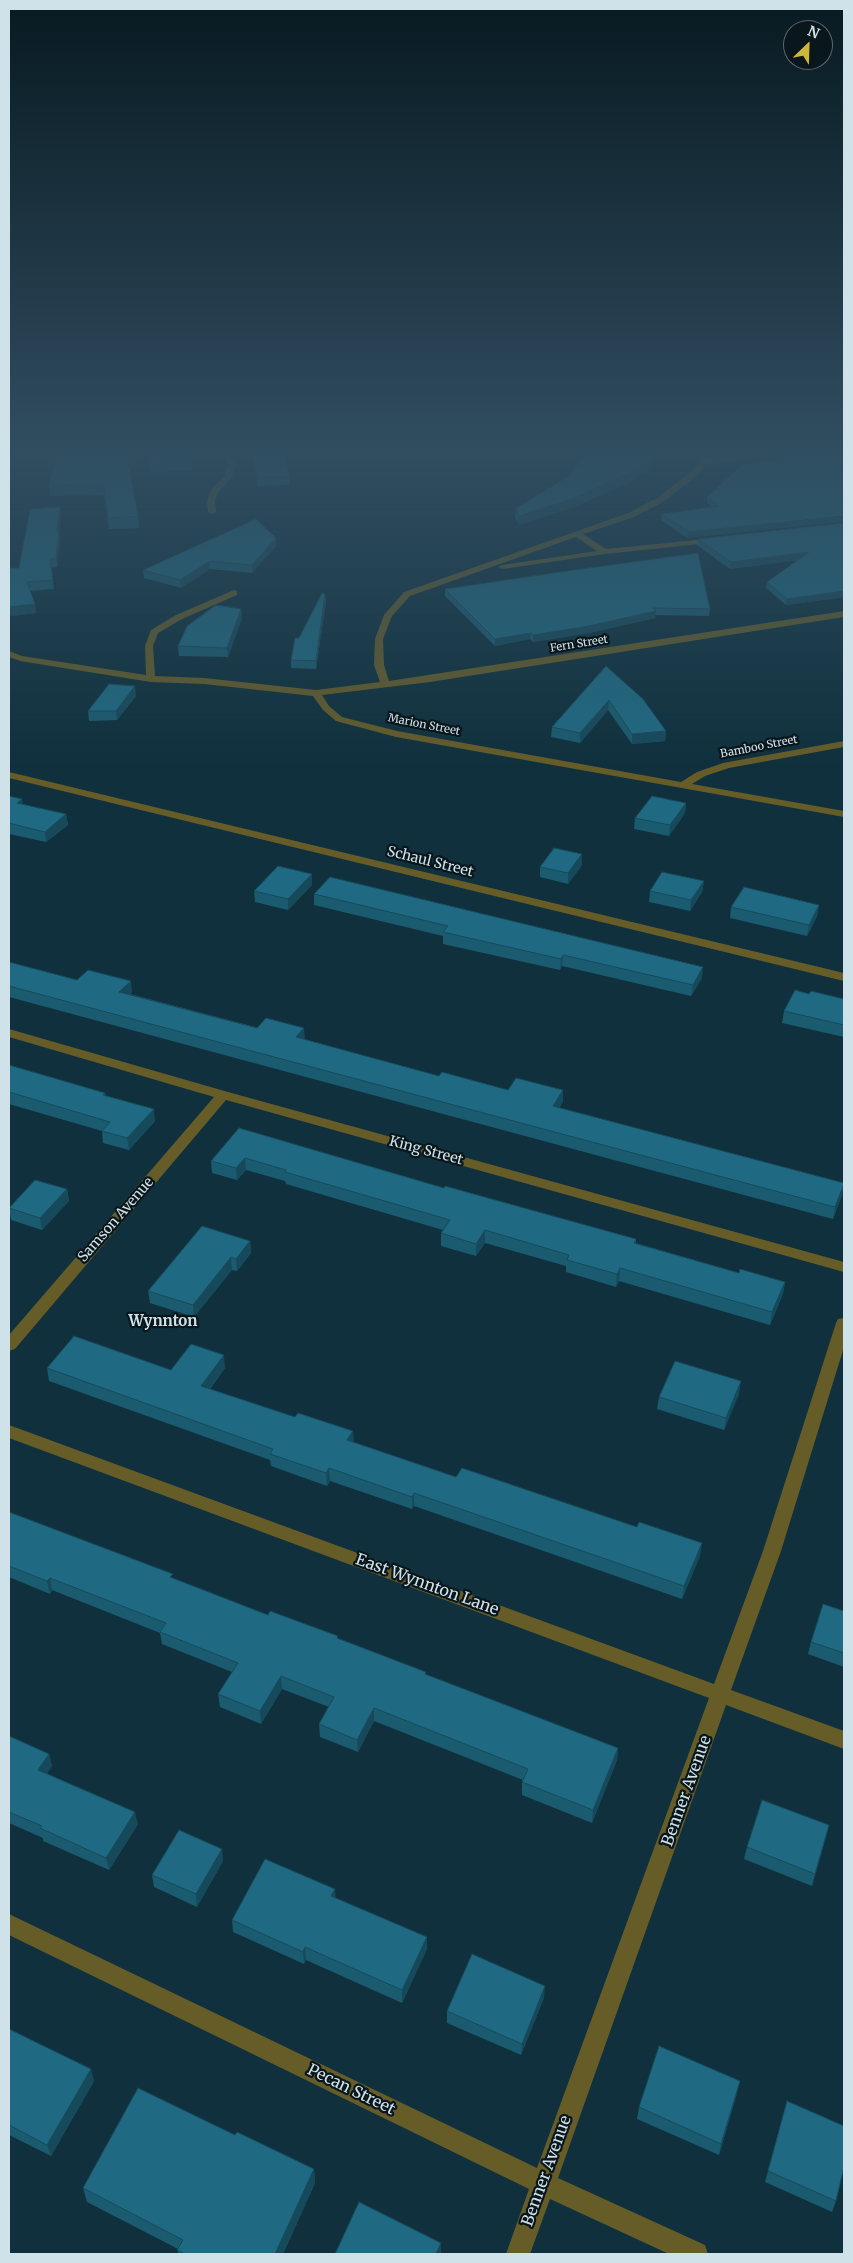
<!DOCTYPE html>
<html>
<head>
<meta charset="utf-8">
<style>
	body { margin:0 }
	#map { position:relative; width:853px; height:2263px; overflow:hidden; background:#0f303c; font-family:Merriweather,serif }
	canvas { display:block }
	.frame { position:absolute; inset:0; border:10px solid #d0e2e9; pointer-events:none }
	.north { position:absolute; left:783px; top:20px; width:50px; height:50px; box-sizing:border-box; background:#09161b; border:1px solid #59686d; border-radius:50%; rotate:24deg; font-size:14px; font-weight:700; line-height:20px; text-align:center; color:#d0e2e9 }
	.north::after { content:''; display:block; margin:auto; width:18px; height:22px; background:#cfb837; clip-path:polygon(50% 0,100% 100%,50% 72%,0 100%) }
</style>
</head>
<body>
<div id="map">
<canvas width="853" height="2263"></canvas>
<div class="frame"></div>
<div class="north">N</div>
</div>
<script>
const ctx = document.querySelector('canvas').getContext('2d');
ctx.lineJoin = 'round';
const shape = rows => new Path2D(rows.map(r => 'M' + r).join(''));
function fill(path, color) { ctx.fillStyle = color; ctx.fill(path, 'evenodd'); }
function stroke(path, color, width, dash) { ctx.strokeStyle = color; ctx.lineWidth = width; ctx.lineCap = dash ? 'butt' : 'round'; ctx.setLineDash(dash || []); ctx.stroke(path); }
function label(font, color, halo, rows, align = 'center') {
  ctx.font = font + ' Merriweather,serif'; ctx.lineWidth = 4.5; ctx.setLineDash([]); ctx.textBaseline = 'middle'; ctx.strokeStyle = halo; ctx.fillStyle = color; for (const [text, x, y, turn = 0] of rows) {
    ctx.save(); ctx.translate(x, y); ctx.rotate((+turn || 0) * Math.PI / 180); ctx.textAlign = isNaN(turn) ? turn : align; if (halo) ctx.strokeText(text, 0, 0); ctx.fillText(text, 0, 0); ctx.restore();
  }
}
const minor = shape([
	[223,453,230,453,236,463,232,477,218,493,215,501,216,512,212,514,208,512,207,501,211,490,225,476,228,463,223,453],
	[699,453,705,453,708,459,763,453,781,453,777,455,707,464,698,475,663,502,634,517,583,534,606,549,716,538,720,540,719,542,605,554,502,569,498,567,502,565,597,551,576,537,410,596,392,616,383,639,384,665,389,681,844,611,844,617,430,682,322,695,329,706,342,717,397,731,681,782,697,772,723,763,844,741,844,747,729,768,705,776,692,784,844,811,844,817,396,737,336,721,323,710,313,696,204,684,151,682,20,661,9,657,9,651,22,656,146,675,145,646,151,630,176,615,234,590,237,591,237,595,182,619,158,633,153,646,155,676,204,678,316,690,380,682,374,665,375,639,384,615,404,592,628,513,657,498,692,471,701,462,699,453],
	[9,772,844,973,844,981,9,778,9,772],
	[9,1029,228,1092,844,1262,844,1272,226,1100,15,1349,9,1351,9,1335,214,1097,9,1037,9,1029],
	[844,1318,844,1347,781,1551,731,1690,844,1731,844,1749,726,1705,558,2178,705,2245,708,2254,669,2254,550,2199,530,2254,506,2254,529,2189,9,1935,9,1914,537,2168,709,1698,9,1438,9,1425,714,1684,763,1551,836,1323,838,1319,844,1318]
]);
const wall = shape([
	[126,453,138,516,139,528,109,529,104,495,50,496,49,485],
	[146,453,189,453,192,461,192,470,151,472],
	[254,453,289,477,289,485,257,486],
	[771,453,844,453,687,538,661,520,662,514,712,507,707,503,707,497,776,461,770,458],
	[648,470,631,482,571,508,519,525,515,518,516,508],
	[60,507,61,515,59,532,60,539,57,567,51,568,54,589,30,591,36,613,11,616,9,611,9,568,19,568],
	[844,523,844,597,786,605,766,588,767,582,798,560,730,569,697,545,698,539],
	[276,538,276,546,252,573,210,569,181,588,144,578,143,570],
	[445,589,710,609,709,616,655,615,655,618,589,633,533,642,530,639,495,646,445,596],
	[325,594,326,601,316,669,291,668,291,660,299,638],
	[241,609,242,618,228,657,179,656,178,646],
	[606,666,666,731,665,741,632,744,608,710,580,743,551,737,552,727],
	[136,696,117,720,89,721,88,711],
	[9,796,23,805,66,814,68,825,46,842,9,834],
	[686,803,685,813,669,836,634,829,635,818],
	[582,865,568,884,540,877,540,867],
	[704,881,702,892,690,911,649,902,650,891],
	[312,885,288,910,255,902,254,891],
	[314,894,702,978,691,996,562,966,560,970,443,944,443,936,314,905],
	[819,905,817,916,807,936,730,918,731,907],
	[9,962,77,980,132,992,130,994,305,1040,439,1076,508,1090,563,1102,559,1108,842,1195,833,1219,9,997],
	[809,994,844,999,844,1037,782,1023,784,1011],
	[9,1065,105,1093,106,1096,155,1121,129,1150,103,1143,102,1131,9,1104],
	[239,1128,444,1188,636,1239,636,1243,739,1273,785,1282,783,1294,770,1325,619,1281,616,1287,566,1272,566,1266,485,1243,476,1256,441,1246,441,1233,443,1230,286,1184,285,1181,246,1170,237,1180,212,1173,211,1161],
	[67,1189,69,1201,42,1230,11,1220,9,1207],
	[250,1241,251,1253,237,1271,232,1270,194,1317,150,1303,148,1291],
	[47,1368,171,1370,225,1368,210,1389,353,1442,456,1477,700,1556,682,1599,414,1506,412,1509,330,1481,327,1486,271,1466,270,1460,49,1381],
	[739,1394,724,1430,657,1409,659,1397],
	[9,1512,173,1579,268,1615,338,1639,426,1675,618,1748,617,1760,592,1823,522,1795,522,1782,523,1780,374,1721,358,1752,320,1737,319,1724,329,1707,282,1689,261,1724,220,1707,218,1694,232,1672,162,1644,160,1633,52,1590,50,1594,9,1577],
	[844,1611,844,1667,808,1654,811,1642],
	[9,1736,49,1754,52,1766,47,1773,138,1824,109,1870,43,1841,43,1838,9,1823],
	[829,1825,812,1886,744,1859,747,1847],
	[223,1861,197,1907,154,1887,152,1875],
	[336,1898,427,1949,402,2003,306,1960,304,1964,233,1932,232,1920],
	[544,1998,521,2055,447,2023,447,2011],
	[9,2029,94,2081,51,2156,9,2135],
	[737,2093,719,2155,637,2119,639,2107],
	[787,2101,836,2201,832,2212,765,2182],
	[235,2135,314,2169,315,2183,283,2254,178,2254,178,2249,87,2202,83,2188]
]);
const shadedWall = shape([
	[655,453,660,453,648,470,631,482,571,508,519,525,519,516],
	[60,507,61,515,59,532,60,539,57,567,56,559,57,531],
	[844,516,844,522,687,538,688,532],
	[276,538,276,546,252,573,252,565],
	[809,552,808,559,730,569,731,562],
	[210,561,210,569,181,588,180,580],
	[844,591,844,597,786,605,787,599],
	[325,594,326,601,316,669,316,661],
	[35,604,36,613,11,616,9,607],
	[241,609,242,618,228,657,227,648],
	[656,611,655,618,589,633,533,642,533,635],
	[531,633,530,639,495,646,495,639],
	[135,686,136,696,117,720,116,711],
	[609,700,608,710,580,743,580,733],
	[666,731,665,741,632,744,632,734],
	[22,799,24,810,17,803],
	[686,803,685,813,669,836,670,825],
	[66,814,68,825,46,842,45,832],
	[582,854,582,865,568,884,568,873],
	[312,874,312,885,288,910,288,899],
	[704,881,702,892,690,911,691,900],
	[819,905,817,916,807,936,809,925],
	[563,955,562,966,560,970,561,959],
	[703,967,702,978,691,996,693,985],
	[131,981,132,992,121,1003,119,992],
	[304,1028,305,1040,296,1037],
	[563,1090,563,1102,552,1118,553,1106],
	[154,1109,155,1121,129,1150,127,1138],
	[245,1158,246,1170,237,1180,236,1168],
	[844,1184,842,1195,833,1219,835,1207],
	[67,1189,69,1201,42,1230,40,1218],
	[485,1230,485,1243,476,1256,476,1244],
	[250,1241,251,1253,237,1271,236,1259],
	[231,1257,232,1270,194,1317,193,1305],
	[620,1268,619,1281,616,1287,617,1274],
	[785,1282,783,1294,770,1325,772,1312],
	[224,1355,225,1368,202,1398,201,1386],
	[741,1381,739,1394,724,1430,726,1418],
	[353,1431,354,1444,347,1440],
	[329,1468,330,1481,327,1486,326,1473],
	[414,1493,414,1506,412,1509,412,1497],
	[702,1543,700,1556,682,1599,684,1586],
	[50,1578,52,1590,50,1594,47,1581],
	[281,1676,282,1689,261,1724,260,1711],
	[374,1708,374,1721,358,1752,357,1740],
	[618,1748,617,1760,592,1823,593,1810],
	[49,1754,52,1766,41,1782,38,1770],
	[135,1812,138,1824,109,1870,106,1858],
	[829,1825,826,1838,812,1886,815,1874],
	[222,1849,223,1861,197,1907,196,1894],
	[335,1889,336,1901,331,1896],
	[427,1937,427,1949,402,2003,402,1990],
	[305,1947,306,1960,304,1964,303,1952],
	[545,1986,544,1998,521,2055,522,2044],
	[91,2069,94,2081,51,2156,47,2145],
	[740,2081,737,2093,719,2155,721,2144],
	[314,2169,315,2183,283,2254,275,2254],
	[441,2243,441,2254,436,2254]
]);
const building = shape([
	[58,453,126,453,138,516,108,518,103,484,49,485,58,453],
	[147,453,189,453,192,461,150,464,147,453],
	[254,453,285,453,289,477,257,478,254,453],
	[586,453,655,453,649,461,631,472,572,499,519,516,516,508,568,477,586,453],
	[772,453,844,453,844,516,688,532,662,514,719,506,707,497,743,464,785,460,772,453],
	[60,507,57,531,59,531,56,559,50,559,53,580,27,582,35,604,9,607,9,568,19,568,30,509,60,507],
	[256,519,276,538,252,565,210,561,180,580,143,570,256,519],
	[844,523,844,591,787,599,767,582,809,552,731,562,698,539,844,523],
	[698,553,710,609,653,608,656,611,589,626,533,635,531,633,495,639,445,589,567,571,698,553],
	[322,593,325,594,316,661,291,660,295,638,299,638,322,593],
	[216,605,241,609,227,648,178,646,187,626,216,605],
	[606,666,643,699,666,731,632,734,609,700,580,733,552,727,606,666],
	[109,684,135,686,116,711,88,711,109,684],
	[9,796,22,799,17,803,66,814,45,832,9,823,9,796],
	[652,796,686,803,670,825,635,818,652,796],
	[554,848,582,854,568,873,540,867,554,848],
	[278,866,312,874,288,899,254,891,278,866],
	[662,872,704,881,691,900,650,891,662,872],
	[330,877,703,967,693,985,563,955,561,959,443,932,448,926,314,894,330,877],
	[744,887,819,905,809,925,731,907,744,887],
	[9,962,77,980,88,970,131,981,119,992,257,1028,266,1018,304,1028,296,1037,439,1076,442,1072,508,1090,516,1078,563,1090,553,1106,844,1183,844,1184,835,1207,9,986,9,962],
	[795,990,809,994,811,991,844,999,844,1025,784,1011,795,990],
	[9,1065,105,1093,103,1095,154,1109,127,1138,102,1131,110,1122,9,1092,9,1065],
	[239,1128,444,1188,445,1186,636,1239,634,1243,739,1273,740,1269,785,1282,772,1312,620,1268,617,1274,567,1260,569,1255,485,1230,476,1244,441,1233,450,1220,285,1172,286,1170,245,1158,236,1168,211,1161,239,1128],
	[35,1180,67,1189,40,1218,9,1208,35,1180],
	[202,1226,250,1241,236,1259,231,1257,193,1305,148,1291,202,1226],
	[74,1336,171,1370,191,1344,224,1355,201,1386,295,1417,298,1413,353,1431,347,1440,456,1477,462,1468,637,1527,639,1522,702,1543,684,1586,414,1493,412,1497,329,1468,326,1473,270,1454,273,1449,47,1368,74,1336],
	[675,1361,741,1381,726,1418,659,1397,675,1361],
	[9,1512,173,1574,170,1577,268,1615,270,1611,338,1636,337,1638,426,1672,425,1674,618,1748,593,1810,522,1782,528,1769,374,1708,357,1740,319,1724,334,1697,281,1676,260,1711,218,1694,238,1663,160,1632,166,1623,50,1578,47,1581,9,1566,9,1512],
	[823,1604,844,1611,844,1653,811,1642,823,1604],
	[9,1736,49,1754,38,1770,135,1812,106,1858,40,1828,42,1826,9,1812,9,1736],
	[762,1800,829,1825,815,1874,747,1847,762,1800],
	[179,1830,222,1849,196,1894,152,1875,179,1830],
	[265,1859,335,1889,331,1896,427,1937,402,1990,305,1947,303,1952,232,1920,265,1859],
	[472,1954,545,1986,522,2044,447,2011,472,1954],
	[9,2029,91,2069,47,2145,9,2125,9,2029],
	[659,2046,740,2081,721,2144,639,2107,659,2046],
	[138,2088,235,2135,237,2132,314,2169,275,2254,185,2254,177,2250,183,2240,83,2188,138,2088],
	[787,2101,844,2126,844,2167,836,2201,768,2171,787,2101],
	[359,2202,441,2243,436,2254,335,2254,359,2202]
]);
const farStreetnames = [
	["Fern Street",579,644,-9],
	["Marion Street",424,725,11],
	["Bamboo Street",759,747,-11]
];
const streetNames = [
	["Schaul Street",430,862,14],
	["King Street",426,1151,15],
	["Samson Avenue",116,1220,-49]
];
const neighbourhoodNames = [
	["Wynnton",163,1322]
];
const nearStreetnames = [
	["East Wynnton Lane",427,1585,20],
	["Benner Avenue",687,1791,-70],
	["Pecan Street",351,2090,26],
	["Benner Avenue",547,2171,-70]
];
fill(minor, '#665c28');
fill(wall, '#1b5b70');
fill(shadedWall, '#164a5b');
fill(building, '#1f6a82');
stroke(building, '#164a5b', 1);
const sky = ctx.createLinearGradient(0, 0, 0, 769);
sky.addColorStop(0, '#081a21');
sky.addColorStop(0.59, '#314e61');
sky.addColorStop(1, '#314e6100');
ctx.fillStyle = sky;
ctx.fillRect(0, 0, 853, 769);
label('11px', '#d0e2e9', '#09161b', farStreetnames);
label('14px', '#d0e2e9', '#09161b', streetNames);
label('bold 15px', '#d0e2e9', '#09161b', neighbourhoodNames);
label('16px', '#d0e2e9', '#09161b', nearStreetnames);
</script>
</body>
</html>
